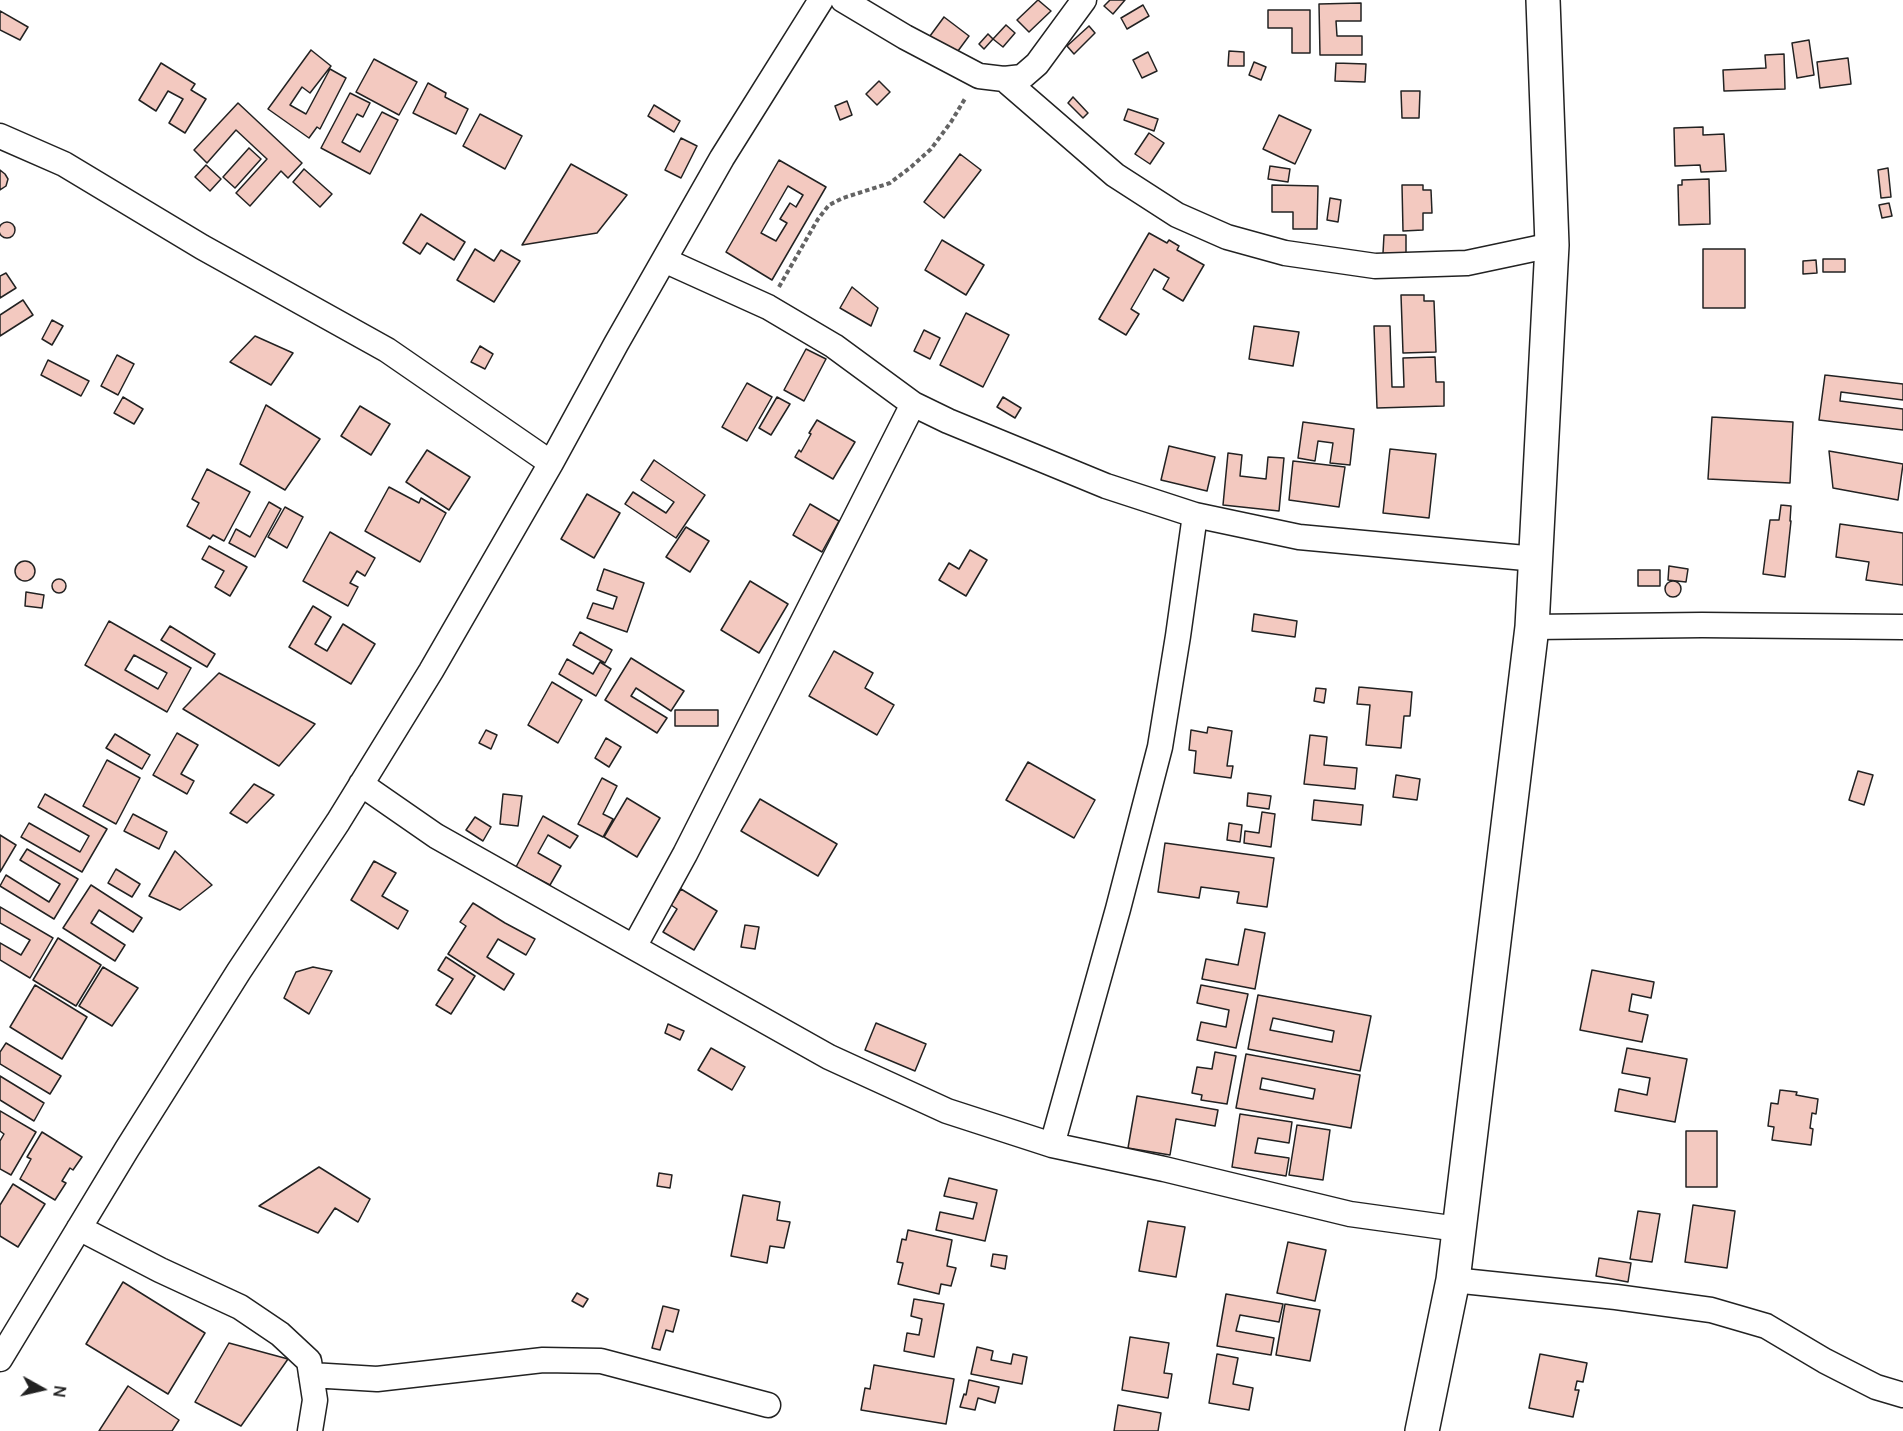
<!DOCTYPE html>
<html>
<head>
<meta charset="utf-8">
<style>
	body { margin:0 }
	#map { position:relative; width:1903px; height:1431px; overflow:hidden; background:#fff; font-family:Manrope,sans-serif }
	canvas { display:block }
	.north { position:absolute; left:12px; top:1359px; width:60px; height:60px; -webkit-text-stroke:4px #fff; paint-order:stroke; rotate:98deg; font-size:16px; font-weight:700; line-height:24px; text-align:center; color:#222 }
	.north::after { content:''; display:block; margin:auto; width:21px; height:27px; background:#222; clip-path:polygon(50% 0,100% 100%,50% 72%,0 100%) }
</style>
</head>
<body>
<div id="map">
<canvas width="1903" height="1431"></canvas>
<div class="north">N</div>
</div>
<script>
const ctx = document.querySelector('canvas').getContext('2d');
ctx.lineJoin = 'round';
function fill(path, color) { ctx.fillStyle = color; ctx.fill(path, 'evenodd'); }
const shape = rows => new Path2D(rows.map(r => 'M' + r).join(''));
function stroke(path, color, width, dash) { ctx.strokeStyle = color; ctx.lineWidth = width; ctx.lineCap = dash ? 'butt' : 'round'; ctx.setLineDash(dash || []); ctx.stroke(path); }
const building = shape([
	[1038,0,1051,11,1029,32,1017,20,1038,0],
	[1110,0,1125,0,1113,14,1104,6,1110,0],
	[1361,3,1361,21,1336,21,1337,36,1362,36,1362,55,1320,55,1319,4,1361,3],
	[1143,5,1149,16,1127,29,1121,18,1143,5],
	[1268,10,1310,10,1310,53,1292,53,1292,28,1268,28,1268,10],
	[0,11,28,27,20,40,0,30,0,11],
	[944,17,969,36,955,55,930,36,944,17],
	[1006,25,1015,33,1003,47,993,39,1006,25],
	[1089,26,1095,33,1074,54,1067,46,1089,26],
	[988,34,993,39,984,49,979,44,988,34],
	[1809,40,1814,75,1797,78,1792,43,1809,40],
	[311,50,331,66,310,93,302,87,290,105,306,114,330,69,346,78,320,129,317,127,309,138,268,109,311,50],
	[1229,51,1244,52,1244,66,1228,66,1229,51],
	[1148,52,1157,71,1142,78,1133,60,1148,52],
	[1784,54,1785,89,1724,91,1723,70,1766,68,1765,55,1784,54],
	[1848,58,1851,84,1820,88,1817,62,1848,58],
	[374,59,417,82,399,115,356,92,374,59],
	[1254,62,1266,67,1261,80,1249,75,1254,62],
	[161,63,195,84,191,90,206,99,185,133,169,123,183,99,168,91,156,111,139,100,161,63],
	[1336,63,1366,64,1365,82,1335,81,1336,63],
	[879,81,890,92,877,105,866,94,879,81],
	[428,83,446,93,445,97,468,109,456,134,413,113,428,83],
	[1401,91,1420,91,1419,118,1402,118,1401,91],
	[350,93,370,103,363,117,357,114,342,142,360,152,382,112,398,120,370,174,321,148,350,93],
	[1073,97,1088,113,1083,118,1068,103,1073,97],
	[847,101,852,115,840,120,835,106,847,101],
	[238,103,302,163,288,178,281,171,250,206,236,193,267,159,236,130,207,163,194,150,238,103],
	[654,105,680,121,674,132,648,116,654,105],
	[1128,109,1158,119,1154,131,1124,120,1128,109],
	[480,114,522,136,505,169,463,146,480,114],
	[1279,115,1311,130,1295,164,1263,149,1279,115],
	[1703,127,1703,135,1724,134,1726,171,1701,172,1700,165,1675,166,1674,128,1703,127],
	[1149,133,1164,143,1150,164,1135,154,1149,133],
	[681,138,697,146,681,178,665,170,681,138],
	[249,148,261,159,235,188,223,177,249,148],
	[960,154,981,170,944,218,924,202,960,154],
	[779,160,826,187,772,280,726,252,779,160],
	[788,186,803,195,796,207,790,203,780,219,787,223,776,241,761,233,788,186],
	[571,164,627,195,597,233,522,245,571,164],
	[206,165,221,179,210,191,195,177,206,165],
	[1270,166,1290,169,1288,182,1268,179,1270,166],
	[1888,168,1891,197,1881,198,1878,170,1888,168],
	[304,169,332,194,320,207,293,182,304,169],
	[0,170,5,174,8,179,6,186,0,190,0,170],
	[1709,179,1710,224,1679,225,1678,185,1682,185,1682,180,1709,179],
	[1272,185,1318,186,1317,229,1293,229,1293,212,1272,212,1272,185],
	[1402,185,1423,185,1423,190,1431,190,1432,213,1423,213,1423,230,1403,231,1402,185],
	[1330,198,1341,200,1338,222,1327,220,1330,198],
	[1889,203,1892,216,1882,218,1879,205,1889,203],
	[421,214,465,242,454,260,427,243,420,254,403,243,421,214],
	'-1 230a8 8 0 1 1 16 0a8 8 0 1 1-16 0Z',
	[1149,233,1167,243,1169,240,1179,246,1177,250,1204,265,1183,301,1163,289,1169,278,1154,269,1131,309,1139,314,1126,335,1099,319,1149,233],
	[1384,235,1406,235,1406,254,1383,253,1384,235],
	[942,240,984,265,966,295,925,270,942,240],
	[475,249,494,261,501,250,520,261,494,302,457,280,475,249],
	[1703,249,1745,249,1745,308,1703,308,1703,249],
	[1823,259,1845,259,1845,272,1823,272,1823,259],
	[1816,260,1817,273,1803,274,1803,261,1816,260],
	[6,273,16,288,0,298,0,276,6,273],
	[852,287,878,308,871,326,840,308,852,287],
	[1401,295,1424,295,1424,301,1434,301,1436,352,1403,353,1401,295],
	[23,300,33,315,0,336,0,315,23,300],
	[966,313,1009,335,983,387,940,365,966,313],
	[52,320,63,326,52,345,42,339,52,320],
	[1254,326,1299,332,1293,366,1249,359,1254,326],
	[1374,326,1390,326,1392,387,1404,387,1403,358,1435,357,1436,382,1444,382,1444,406,1377,408,1374,326],
	[924,330,940,338,930,359,914,351,924,330],
	[255,336,293,353,271,385,230,362,255,336],
	[480,346,493,354,485,369,471,362,480,346],
	[806,349,826,359,804,401,784,390,806,349],
	[117,355,134,364,118,395,101,386,117,355],
	[48,360,89,381,81,396,41,375,48,360],
	[1825,375,1903,384,1903,400,1841,392,1840,401,1903,409,1903,430,1819,420,1825,375],
	[747,383,772,397,747,441,722,427,747,383],
	[123,397,143,409,134,424,114,413,123,397],
	[777,397,790,404,771,435,759,428,777,397],
	[1003,397,1021,408,1015,418,997,407,1003,397],
	[266,405,320,439,285,490,240,464,266,405],
	[360,406,390,424,371,455,341,436,360,406],
	[1712,417,1793,422,1790,483,1708,479,1712,417],
	[817,420,855,442,833,479,795,457,799,450,801,452,811,434,809,433,817,420],
	[1303,422,1354,429,1350,465,1330,463,1333,443,1318,441,1315,461,1298,458,1303,422],
	[1169,446,1215,457,1207,491,1161,480,1169,446],
	[1390,449,1436,454,1429,518,1383,513,1390,449],
	[427,450,470,477,449,510,406,482,427,450],
	[1829,451,1903,464,1898,500,1833,488,1829,451],
	[1228,453,1242,455,1240,476,1266,479,1268,457,1284,458,1279,511,1223,505,1228,453],
	[654,460,705,495,676,538,625,504,633,492,666,513,674,502,641,480,654,460],
	[1293,461,1345,467,1339,507,1289,500,1293,461],
	[207,469,250,492,224,541,213,535,210,539,187,526,199,503,192,499,207,469],
	[389,487,419,503,421,498,446,513,420,562,365,531,389,487],
	[587,494,620,513,594,558,561,539,587,494],
	[269,502,281,509,255,557,229,543,236,529,250,537,269,502],
	[810,504,839,521,822,552,793,535,810,504],
	[1781,505,1791,506,1790,521,1791,521,1785,577,1763,574,1770,520,1779,520,1781,505],
	[285,507,303,517,287,548,268,537,285,507],
	[1840,524,1903,533,1903,585,1866,580,1869,562,1836,557,1840,524],
	[686,527,709,541,690,572,666,557,686,527],
	[330,532,375,558,365,576,357,571,350,583,358,587,348,606,303,581,330,532],
	[209,546,247,567,230,596,215,587,224,571,202,559,209,546],
	[970,550,987,560,966,596,939,580,949,563,959,569,970,550],
	'15 571a10 10 0 1 1 20 0a10 10 0 1 1-20 0Z',
	[1669,566,1688,569,1686,582,1668,580,1669,566],
	[604,569,644,583,627,632,587,618,593,603,613,609,617,597,597,590,604,569],
	[1638,570,1660,570,1660,586,1638,586,1638,570],
	'52 586a7 7 0 1 1 14 0a7 7 0 1 1-14 0Z',
	'1665 589a8 8 0 1 1 16 0a8 8 0 1 1-16 0Z',
	[750,581,788,604,759,653,721,630,750,581],
	[26,592,44,595,42,608,25,606,26,592],
	[313,606,331,617,315,644,327,651,343,624,375,644,351,684,289,647,313,606],
	[1254,614,1297,621,1295,637,1252,631,1254,614],
	[109,621,191,668,167,712,85,665,109,621],
	[134,655,167,673,158,689,125,670,134,655],
	[170,626,215,654,207,667,161,640,170,626],
	[580,632,612,650,605,663,573,645,580,632],
	[834,651,873,673,865,688,894,705,877,735,809,696,834,651],
	[631,658,684,691,671,711,636,688,631,696,667,718,657,733,605,700,631,658],
	[567,659,593,674,600,662,611,669,596,696,559,674,567,659],
	[219,673,315,724,279,766,183,709,219,673],
	[552,682,582,700,558,743,528,725,552,682],
	[1359,687,1412,692,1410,716,1404,716,1401,748,1366,745,1370,705,1357,704,1359,687],
	[1316,688,1326,689,1324,703,1314,701,1316,688],
	[675,710,718,710,718,726,675,726,675,710],
	[1208,727,1232,731,1227,766,1233,766,1231,778,1194,773,1196,751,1189,750,1191,730,1207,733,1208,727],
	[486,730,497,735,491,749,479,743,486,730],
	[177,733,198,745,181,774,194,781,187,794,153,775,177,733],
	[115,734,150,755,142,769,106,748,115,734],
	[1310,735,1327,737,1324,765,1357,768,1355,789,1304,784,1310,735],
	[606,738,621,747,609,767,595,758,606,738],
	[107,760,140,778,116,824,83,806,107,760],
	[1028,762,1095,800,1074,838,1006,800,1028,762],
	[1858,771,1873,775,1864,805,1849,800,1858,771],
	[1396,775,1420,779,1417,800,1393,797,1396,775],
	[602,778,617,786,603,814,613,819,603,837,578,824,602,778],
	[254,784,274,795,247,823,230,813,254,784],
	[1248,793,1271,796,1269,809,1247,806,1248,793],
	[45,794,107,829,82,872,21,837,29,823,80,852,89,836,38,807,45,794],
	[503,794,522,796,518,826,500,824,503,794],
	[627,798,660,818,637,857,604,837,627,798],
	[760,799,837,844,818,876,741,831,760,799],
	[1314,800,1363,805,1361,825,1312,820,1314,800],
	[1262,812,1275,814,1271,847,1244,843,1245,831,1259,833,1262,812],
	[133,814,167,832,159,849,124,831,133,814],
	[543,816,578,836,570,848,548,835,538,853,561,866,550,885,516,867,543,816],
	[475,817,491,827,483,841,466,830,475,817],
	[1229,823,1242,825,1240,842,1227,840,1229,823],
	[0,835,16,845,0,872,0,835],
	[1165,843,1274,858,1267,907,1237,903,1239,892,1201,887,1199,898,1158,892,1165,843],
	[27,849,78,879,54,919,0,886,6,875,49,902,60,884,20,860,27,849],
	[175,851,212,885,180,910,149,896,175,851],
	[374,861,396,873,382,896,408,911,398,929,351,900,374,861],
	[116,869,140,884,132,897,108,883,116,869],
	[91,885,142,918,133,932,99,910,91,923,125,945,115,961,63,928,91,885],
	[681,889,717,911,694,950,663,932,677,909,671,905,681,889],
	[473,903,505,923,535,939,526,955,498,939,487,957,514,974,504,990,448,954,466,926,460,922,473,903],
	[0,907,53,938,30,978,0,960,0,943,21,955,30,940,0,923,0,907],
	[745,925,759,927,755,949,741,947,745,925],
	[1245,929,1265,933,1255,989,1202,979,1206,959,1238,965,1245,929],
	[58,938,101,965,76,1006,33,980,58,938],
	[446,957,475,976,451,1014,436,1005,453,979,438,970,446,957],
	[103,967,138,988,112,1026,79,1006,103,967],
	[313,967,332,971,309,1014,284,998,296,972,313,967],
	[1592,970,1654,982,1651,998,1632,994,1629,1011,1648,1015,1642,1042,1580,1030,1592,970],
	[35,985,87,1017,62,1059,10,1027,35,985],
	[1201,985,1248,994,1236,1048,1197,1040,1201,1022,1226,1027,1229,1010,1197,1003,1201,985],
	[1258,995,1371,1016,1360,1071,1248,1049,1258,995],
	[1273,1018,1334,1031,1332,1042,1270,1030,1273,1018],
	[876,1023,926,1044,915,1071,865,1050,876,1023],
	[668,1024,684,1031,680,1040,665,1033,668,1024],
	[6,1043,61,1076,50,1094,0,1064,0,1052,6,1043],
	[711,1048,745,1067,732,1090,698,1070,711,1048],
	[1627,1048,1687,1059,1675,1122,1615,1111,1619,1089,1647,1095,1650,1078,1622,1073,1627,1048],
	[1215,1052,1236,1056,1227,1104,1201,1100,1202,1095,1192,1093,1197,1067,1212,1069,1215,1052],
	[1246,1054,1360,1075,1351,1128,1236,1108,1246,1054],
	[1262,1078,1315,1089,1313,1099,1260,1089,1262,1078],
	[0,1076,44,1103,34,1121,0,1100,0,1076],
	[1780,1090,1797,1092,1796,1095,1818,1099,1816,1114,1812,1113,1810,1128,1813,1129,1811,1145,1772,1140,1774,1127,1768,1126,1771,1103,1778,1104,1780,1090],
	[1137,1096,1218,1110,1215,1126,1176,1119,1170,1155,1128,1148,1137,1096],
	[0,1111,36,1132,11,1175,0,1169,0,1141,4,1134,0,1131,0,1111],
	[1240,1114,1292,1122,1289,1143,1258,1138,1255,1153,1289,1158,1286,1176,1232,1167,1240,1114],
	[1297,1125,1330,1130,1323,1180,1289,1175,1297,1125],
	[1686,1131,1717,1131,1717,1187,1686,1187,1686,1131],
	[42,1132,82,1157,73,1170,70,1168,62,1181,66,1183,55,1200,20,1179,31,1159,27,1157,42,1132],
	[319,1167,370,1199,358,1222,335,1208,318,1233,259,1206,319,1167],
	[659,1173,672,1175,670,1188,657,1186,659,1173],
	[949,1178,997,1190,985,1241,936,1230,940,1212,973,1219,977,1203,944,1196,949,1178],
	[13,1184,45,1204,18,1247,0,1236,0,1205,13,1184],
	[743,1195,780,1202,777,1220,790,1222,784,1248,770,1246,767,1263,731,1256,743,1195],
	[1693,1205,1735,1211,1727,1268,1685,1262,1693,1205],
	[1638,1211,1660,1214,1652,1262,1630,1259,1638,1211],
	[1148,1221,1185,1227,1176,1277,1139,1271,1148,1221],
	[908,1230,952,1240,947,1266,956,1268,951,1286,941,1284,939,1294,898,1284,903,1263,897,1262,902,1239,906,1240,908,1230],
	[1288,1242,1326,1250,1315,1301,1277,1293,1288,1242],
	[993,1254,1007,1256,1005,1269,991,1266,993,1254],
	[1599,1258,1631,1263,1628,1282,1596,1276,1599,1258],
	[123,1282,205,1333,168,1394,86,1344,123,1282],
	[577,1293,588,1299,583,1307,572,1301,577,1293],
	[1226,1294,1283,1304,1279,1322,1240,1315,1236,1331,1274,1338,1271,1355,1217,1346,1226,1294],
	[914,1299,944,1304,934,1357,904,1351,907,1333,919,1335,922,1319,911,1316,914,1299],
	[1285,1304,1320,1310,1310,1361,1276,1355,1285,1304],
	[663,1306,679,1310,673,1332,666,1330,660,1350,652,1348,663,1306],
	[1130,1337,1169,1343,1164,1373,1172,1374,1168,1398,1122,1390,1130,1337],
	[229,1343,288,1359,241,1426,195,1402,229,1343],
	[977,1347,993,1351,991,1360,1011,1364,1013,1354,1027,1357,1022,1384,971,1374,977,1347],
	[1217,1354,1238,1358,1233,1384,1253,1388,1249,1410,1209,1403,1217,1354],
	[1540,1354,1587,1363,1583,1382,1577,1381,1575,1390,1579,1390,1573,1417,1529,1408,1540,1354],
	[874,1365,954,1379,946,1424,861,1410,865,1388,870,1389,874,1365],
	[969,1380,999,1387,995,1403,978,1398,975,1410,960,1407,964,1394,966,1395,969,1380],
	[128,1386,179,1420,172,1431,99,1431,128,1386],
	[1118,1405,1161,1413,1158,1431,1114,1431,1118,1405]
]);
const path = shape([
	[779,287,818,219,829,205,843,198,890,183,911,167,931,149,951,122,966,97]
]);
const minor = shape([
	[843,0,905,37,979,76,1004,79,1022,77,1037,64,1084,0],
	[1004,79,1115,175,1177,215,1227,237,1285,253,1375,266,1467,263,1552,245],
	[0,136,64,164,202,247,387,350,551,463],
	[664,260,768,307,834,346,913,404,948,421,1106,486,1195,515,1299,537,1536,559],
	[1532,627,1702,625,1903,627],
	[361,784,436,836,829,1057,947,1111,1052,1145,1164,1169,1350,1214,1458,1229],
	[634,947,685,854,913,404],
	[1052,1145,1118,909,1160,747,1178,636,1195,515],
	[79,1228,160,1270,240,1307,280,1334,309,1361,315,1400,310,1431],
	[1453,1280,1616,1297,1711,1310,1766,1326,1825,1361,1876,1387,1903,1395],
	[0,1359,127,1149,239,971,338,822,431,671,551,463,616,344,722,158,821,0],
	[311,1375,377,1379,543,1360,601,1361,768,1405]
]);
const trunk = shape([
	[1422,1431,1453,1280,1532,627,1552,245,1543,0]
]);
fill(building, '#f3c9c0');
stroke(building, '#222', 1.5);
stroke(minor, '#222', 27);
stroke(trunk, '#222', 36);
stroke(path, '#646464', 4, [4.5, 3]);
stroke(minor, '#fff', 24);
stroke(trunk, '#fff', 33);
</script>
</body>
</html>
